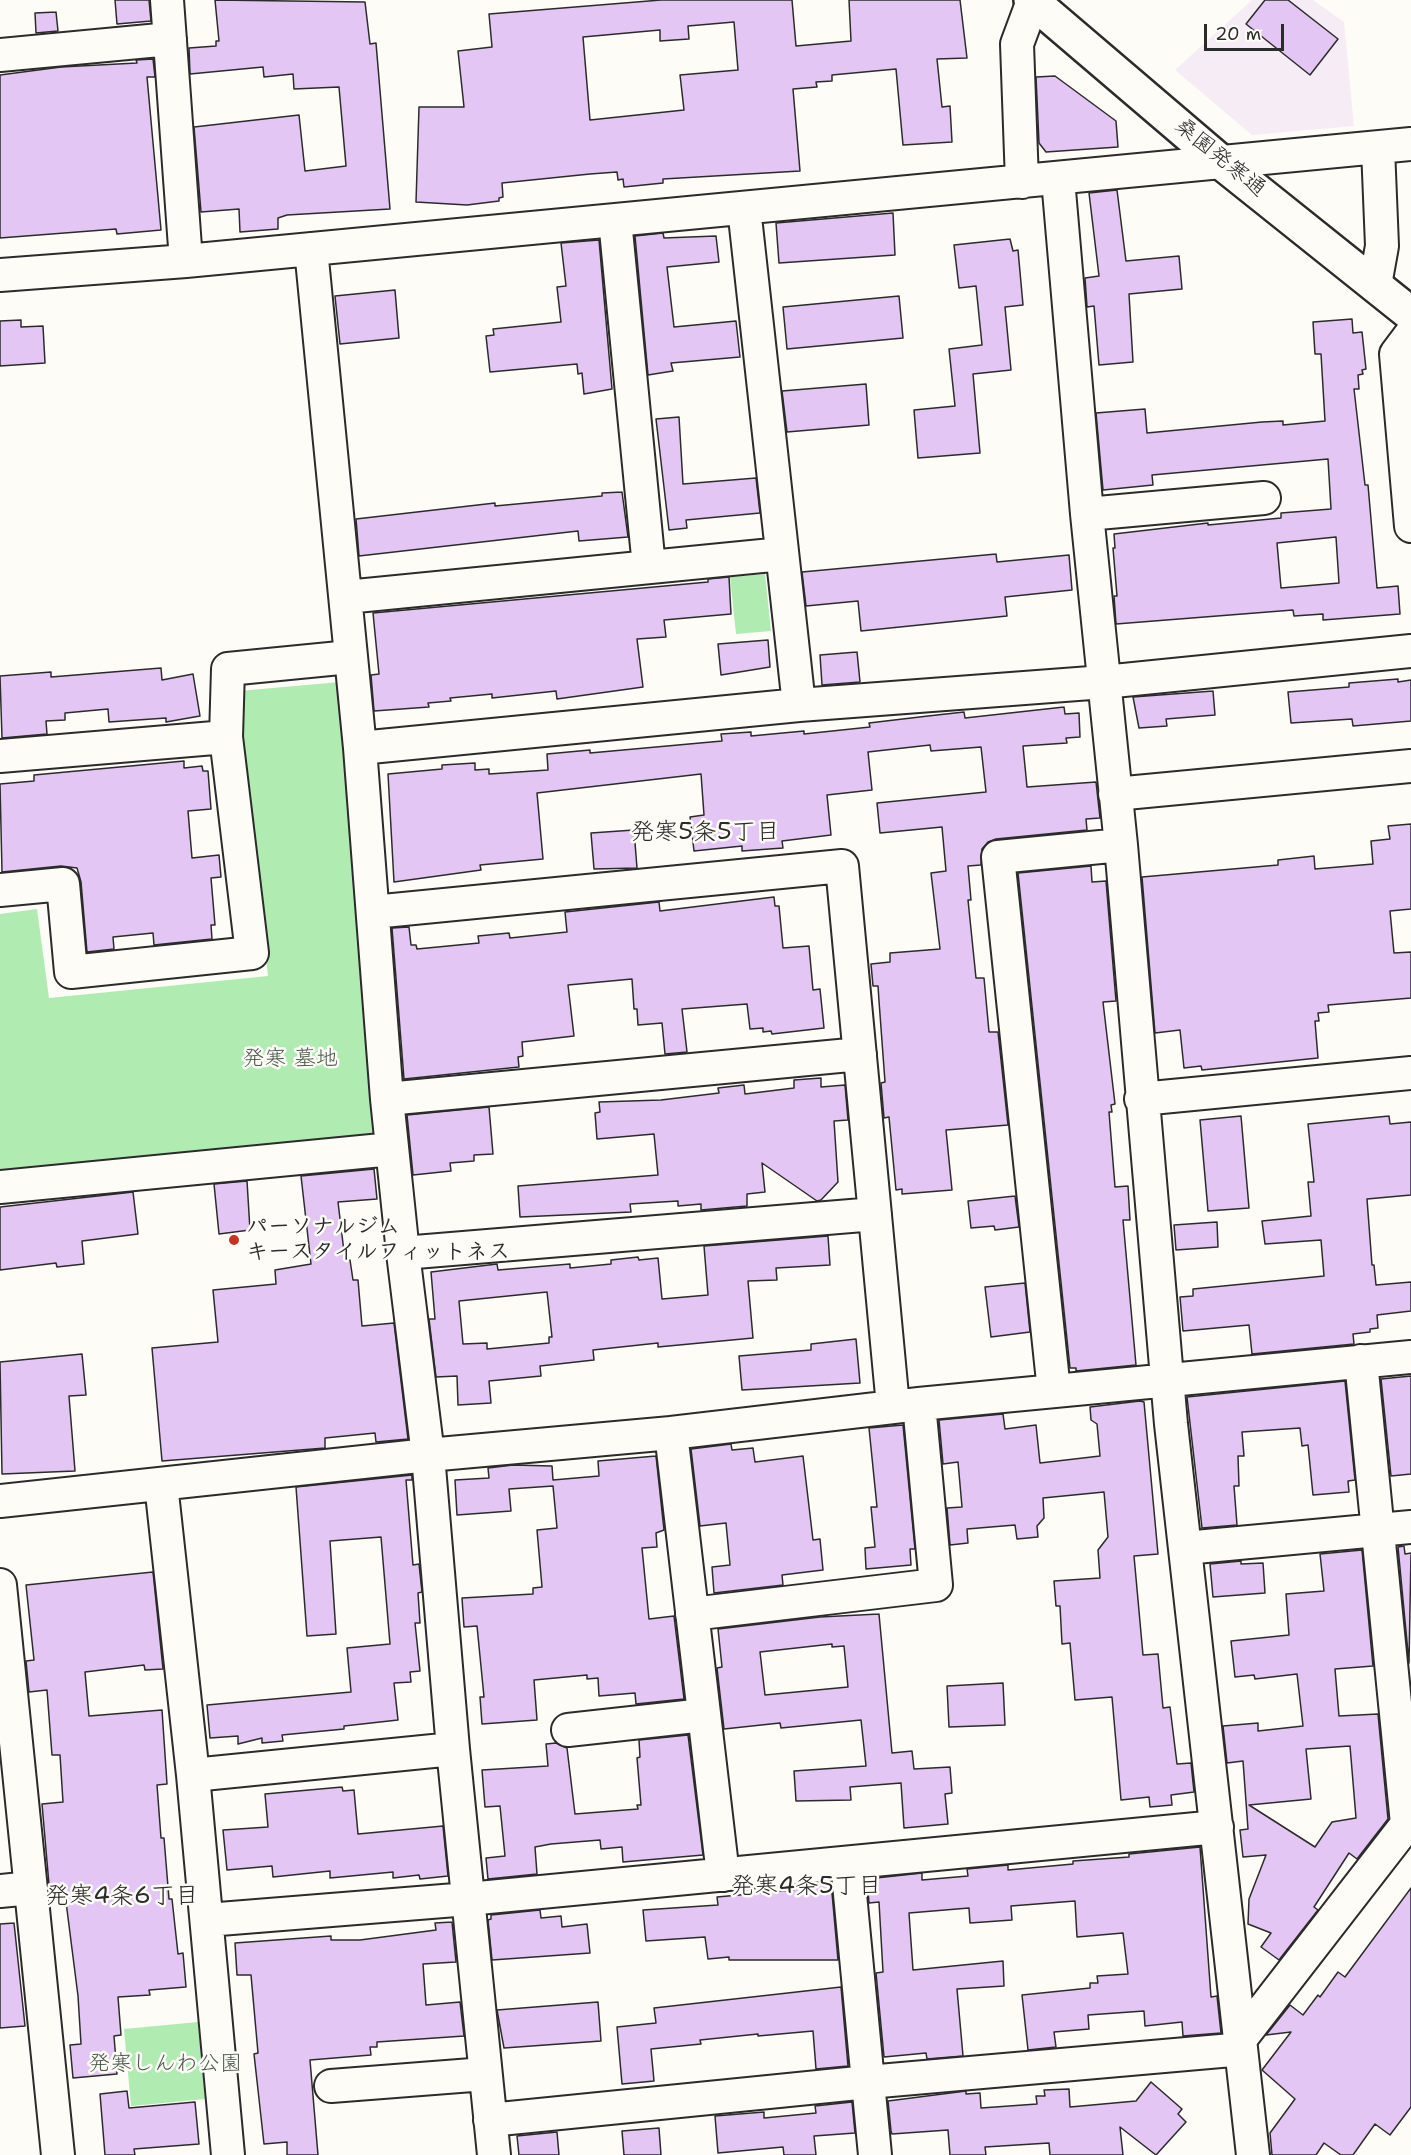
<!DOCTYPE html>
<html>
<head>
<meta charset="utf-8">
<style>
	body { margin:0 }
	#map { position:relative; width:1411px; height:2155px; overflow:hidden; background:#fdfcf7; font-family:"Shantell Sans",sans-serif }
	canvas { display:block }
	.scale { position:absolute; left:1204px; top:24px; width:80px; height:27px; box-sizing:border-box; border:3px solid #2b2b2b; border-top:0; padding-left:8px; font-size:18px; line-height:21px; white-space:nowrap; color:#2b2b2b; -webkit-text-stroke:4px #fdfcf7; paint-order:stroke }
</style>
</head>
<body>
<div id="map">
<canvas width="1411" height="2155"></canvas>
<div class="scale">20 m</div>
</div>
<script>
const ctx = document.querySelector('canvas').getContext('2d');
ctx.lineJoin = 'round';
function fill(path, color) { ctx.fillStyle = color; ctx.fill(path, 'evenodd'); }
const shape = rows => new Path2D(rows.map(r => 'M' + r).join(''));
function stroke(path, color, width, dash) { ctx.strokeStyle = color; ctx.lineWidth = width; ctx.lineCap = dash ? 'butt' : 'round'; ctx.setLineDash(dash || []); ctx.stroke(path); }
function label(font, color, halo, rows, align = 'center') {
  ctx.font = font + ' "Shantell Sans","Klee One",sans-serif'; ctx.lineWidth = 5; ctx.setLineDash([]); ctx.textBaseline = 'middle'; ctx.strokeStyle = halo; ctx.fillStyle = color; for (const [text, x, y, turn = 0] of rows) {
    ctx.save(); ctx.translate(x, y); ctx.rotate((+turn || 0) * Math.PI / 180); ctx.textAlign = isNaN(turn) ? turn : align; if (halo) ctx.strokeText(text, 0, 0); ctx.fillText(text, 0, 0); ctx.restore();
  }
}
const built = shape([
	[1252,0,1313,0,1344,22,1354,126,1252,135,1175,70]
]);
const green = shape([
	[765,574,771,631,736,634,730,577],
	[340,682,384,1125,371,1137,0,1172,0,914,37,909,49,998,268,976,239,691],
	[198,2022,205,2099,131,2106,124,2029]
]);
const building = shape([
	[115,0,149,0,151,21,117,24,115,0],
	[215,0,365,2,370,44,376,43,390,209,287,215,278,218,278,229,240,232,239,209,201,212,194,127,299,115,305,171,346,166,339,87,294,89,293,74,264,77,263,67,190,74,189,48,216,46,216,41,219,41,215,0],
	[661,0,792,0,796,46,851,41,849,0,960,0,967,58,937,59,942,107,950,106,952,142,903,145,896,69,832,75,832,81,816,82,817,87,793,89,800,171,663,179,663,183,624,187,623,179,618,180,617,172,590,174,502,183,503,197,499,198,499,201,467,205,416,202,419,107,464,107,458,51,492,47,489,14,661,0],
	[734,22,738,70,680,75,684,110,590,120,583,37,660,30,660,41,689,39,688,26,734,22],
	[1265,0,1288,0,1338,39,1310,75,1246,24,1265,0],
	[56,12,58,31,36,33,35,13,56,12],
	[153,59,155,77,147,77,161,230,117,234,116,229,0,238,0,75,61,67,137,63,136,60,153,59],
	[1055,76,1116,121,1118,147,1046,152,1039,143,1036,77,1055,76],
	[1117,190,1126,261,1179,256,1182,289,1129,294,1133,362,1099,365,1094,306,1087,307,1085,278,1099,276,1089,193,1117,190],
	[893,213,895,255,779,263,776,223,893,213],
	[663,233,664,238,716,236,719,262,667,267,674,327,736,321,740,357,671,363,673,371,648,375,635,236,663,233],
	[1010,239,1013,251,1018,250,1023,305,1005,307,1011,370,973,374,980,453,918,458,914,410,955,406,949,349,982,345,976,286,959,288,954,245,1010,239],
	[599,240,612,389,584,394,582,373,578,374,577,364,490,372,486,336,494,335,493,329,561,322,557,287,566,286,561,243,599,240],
	[395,290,399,338,340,344,335,296,395,290],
	[899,296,903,338,787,349,783,307,899,296],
	[1352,319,1353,333,1362,332,1366,369,1362,370,1363,374,1358,375,1359,389,1354,389,1365,485,1368,485,1377,588,1398,586,1400,614,1323,620,1323,614,1294,616,1293,610,1116,624,1114,596,1117,596,1113,548,1115,548,1114,534,1208,523,1208,525,1281,518,1281,513,1331,509,1328,459,1152,475,1153,485,1103,490,1096,413,1145,409,1147,433,1262,422,1283,421,1283,425,1325,421,1321,354,1315,354,1313,322,1352,319],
	[1336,537,1339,583,1281,588,1277,543,1336,537],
	[21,320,21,327,43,326,45,363,0,366,0,321,21,320],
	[866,384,869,425,787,432,782,391,866,384],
	[679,417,683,484,756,478,760,513,686,520,687,528,669,530,656,419,679,417],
	[622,492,628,537,579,541,578,531,359,556,356,519,495,503,495,506,602,496,602,493,622,492],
	[996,554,997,562,1069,555,1072,590,1005,597,1007,616,861,631,858,601,806,606,802,572,996,554],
	[729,577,731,614,664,620,666,637,637,639,643,687,557,699,556,691,492,698,492,694,450,698,451,701,428,703,429,707,374,711,371,675,379,674,373,613,708,582,708,579,729,577],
	[768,640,770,667,721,675,718,644,768,640],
	[857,652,860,682,822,685,820,655,857,652],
	[161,668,162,680,193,674,200,716,166,722,166,718,109,722,108,709,65,713,65,720,46,721,47,734,2,738,0,676,51,672,51,677,161,668],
	[1398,679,1398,682,1411,680,1411,721,1353,726,1352,719,1291,723,1288,692,1349,687,1349,683,1398,679],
	[1213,691,1215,715,1166,719,1167,726,1139,728,1133,697,1213,691],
	[1064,707,1065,714,1079,713,1080,737,1066,738,1067,743,1023,746,1027,787,1096,782,1100,818,1086,819,1087,830,996,839,988,842,982,849,981,865,968,866,971,900,968,900,976,978,984,978,989,1032,998,1032,1008,1125,946,1130,952,1190,902,1194,902,1189,896,1190,889,1117,884,1118,881,1083,885,1082,879,1001,878,986,873,986,871,964,890,962,890,953,940,949,931,873,946,871,942,827,880,833,877,803,986,792,981,747,931,751,930,745,868,752,872,790,827,795,831,835,782,841,783,848,742,851,742,846,694,851,690,817,704,815,701,774,537,793,543,859,480,865,481,870,394,882,388,774,442,769,442,765,475,763,475,770,489,769,489,774,548,770,547,754,590,750,590,753,722,741,721,734,751,732,751,736,804,731,804,734,870,727,869,723,928,716,964,712,965,718,1064,707],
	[184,761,184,768,202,766,203,771,208,771,211,809,188,811,192,858,219,855,221,877,211,878,215,925,211,925,212,939,154,945,153,933,113,937,114,949,87,952,81,882,77,868,61,866,2,872,0,784,34,781,34,775,184,761],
	[1411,824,1411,909,1390,911,1394,953,1411,952,1411,998,1328,1005,1329,1012,1318,1013,1319,1021,1315,1021,1318,1058,1202,1070,1201,1066,1184,1068,1180,1030,1155,1033,1142,877,1278,865,1278,860,1314,856,1315,869,1373,864,1371,841,1390,839,1388,826,1411,824],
	[634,830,637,868,594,869,591,833,634,830],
	[1091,866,1092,882,1106,881,1116,1001,1103,1002,1115,1104,1111,1105,1112,1112,1109,1112,1115,1187,1128,1186,1130,1220,1123,1220,1136,1365,1076,1371,1076,1368,1070,1368,1018,873,1091,866],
	[774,897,775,906,779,906,783,948,809,946,813,990,820,989,824,1028,772,1034,771,1031,763,1032,763,1028,750,1029,747,1004,682,1009,687,1052,665,1054,662,1023,638,1025,637,1009,634,1009,632,979,568,985,574,1036,522,1042,523,1056,518,1057,519,1067,404,1079,392,928,409,927,411,945,416,945,417,949,479,943,478,936,509,933,510,938,567,932,565,912,659,902,660,911,774,897],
	[821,1078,821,1087,845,1085,848,1120,834,1121,838,1182,821,1200,817,1201,762,1163,765,1192,747,1194,747,1206,701,1210,701,1204,678,1206,678,1201,630,1204,631,1212,520,1217,518,1186,658,1175,654,1134,597,1139,595,1113,600,1112,599,1102,661,1100,719,1093,718,1088,744,1085,745,1094,794,1088,794,1080,821,1078],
	[489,1107,493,1154,474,1155,474,1161,450,1163,451,1171,413,1175,407,1115,489,1107],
	[1241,1116,1249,1208,1208,1211,1200,1120,1241,1116],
	[1389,1116,1390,1124,1411,1122,1411,1195,1367,1199,1372,1265,1374,1265,1376,1285,1411,1282,1411,1311,1377,1315,1378,1328,1370,1329,1370,1332,1353,1334,1354,1344,1252,1354,1249,1325,1183,1331,1180,1297,1193,1296,1193,1289,1324,1276,1321,1240,1265,1244,1262,1221,1311,1216,1308,1182,1314,1182,1308,1124,1389,1116],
	[374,1169,377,1199,338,1202,345,1260,350,1260,353,1280,358,1280,362,1326,394,1323,408,1439,376,1442,375,1433,325,1438,325,1448,162,1461,152,1348,218,1342,213,1290,276,1284,275,1270,311,1264,301,1176,374,1169],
	[247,1181,250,1230,219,1234,214,1184,247,1181],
	[133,1192,138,1234,82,1241,84,1264,57,1267,56,1263,0,1270,0,1207,133,1192],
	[1015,1196,1019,1227,995,1230,994,1226,971,1228,968,1201,1015,1196],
	[1217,1222,1218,1247,1176,1250,1174,1225,1217,1222],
	[828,1236,830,1265,776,1268,777,1280,748,1281,753,1338,658,1347,658,1343,593,1350,594,1360,540,1366,541,1376,489,1381,491,1403,458,1405,457,1376,436,1377,429,1319,435,1319,431,1272,497,1264,498,1270,570,1264,570,1268,611,1264,611,1260,638,1257,639,1260,658,1258,662,1299,708,1295,704,1246,828,1236],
	[547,1292,552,1337,549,1337,549,1343,487,1349,487,1343,463,1344,459,1301,547,1292],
	[1025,1283,1030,1332,991,1337,985,1287,1025,1283],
	[856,1339,860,1383,742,1390,739,1356,811,1350,811,1344,856,1339],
	[82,1354,86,1395,69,1396,75,1471,2,1474,0,1362,82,1354],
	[1411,1376,1411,1474,1391,1476,1381,1379,1411,1376],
	[1345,1381,1355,1480,1348,1481,1349,1492,1313,1495,1308,1445,1302,1446,1300,1428,1242,1432,1244,1456,1238,1456,1239,1486,1234,1486,1237,1525,1202,1528,1187,1397,1345,1381],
	[1140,1401,1144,1402,1158,1554,1134,1556,1143,1655,1158,1654,1163,1708,1170,1707,1177,1764,1191,1763,1194,1792,1171,1795,1172,1805,1150,1807,1149,1797,1121,1800,1112,1697,1075,1700,1070,1643,1062,1644,1060,1606,1056,1606,1054,1581,1100,1578,1098,1550,1108,1537,1104,1492,1043,1498,1044,1518,1037,1526,1038,1537,1017,1539,1015,1525,967,1529,968,1543,950,1545,947,1508,962,1507,958,1462,943,1464,939,1420,1003,1414,1005,1429,1036,1425,1040,1463,1100,1456,1097,1424,1091,1420,1090,1407,1140,1401],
	[903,1425,915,1549,910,1549,911,1565,866,1569,865,1548,875,1547,871,1507,877,1507,869,1428,903,1425],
	[731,1444,732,1450,753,1448,755,1462,803,1456,813,1540,820,1539,823,1570,782,1575,783,1585,714,1593,712,1567,730,1565,726,1523,700,1526,691,1449,731,1444],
	[656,1456,664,1530,656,1533,657,1547,642,1548,649,1619,674,1616,684,1699,636,1704,635,1693,599,1696,598,1678,587,1679,587,1675,534,1680,537,1720,482,1724,480,1697,484,1697,477,1626,464,1627,462,1598,533,1594,533,1588,542,1587,537,1530,557,1528,553,1486,509,1489,511,1511,457,1515,455,1480,489,1478,488,1468,513,1465,552,1466,553,1480,599,1476,598,1461,656,1456],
	[412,1475,412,1480,406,1480,413,1565,419,1564,422,1592,418,1593,420,1623,415,1623,420,1671,410,1672,411,1682,394,1683,398,1720,344,1726,344,1729,282,1735,283,1741,262,1743,262,1738,238,1744,238,1736,210,1738,207,1705,351,1692,347,1648,390,1644,381,1537,330,1541,336,1634,307,1636,296,1487,412,1475],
	[1404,1546,1405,1554,1411,1553,1409,1663,1398,1547,1404,1546],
	[1362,1550,1373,1666,1335,1669,1339,1716,1378,1714,1388,1819,1357,1859,1349,1853,1314,1907,1318,1910,1279,1960,1261,1947,1271,1933,1248,1924,1249,1899,1266,1855,1243,1857,1240,1830,1248,1829,1243,1761,1227,1763,1223,1726,1258,1723,1258,1731,1303,1726,1297,1674,1255,1679,1254,1675,1235,1677,1231,1641,1289,1635,1286,1594,1324,1591,1320,1554,1362,1550],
	[1350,1746,1356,1818,1332,1822,1315,1847,1249,1805,1311,1799,1306,1749,1350,1746],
	[1241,1561,1241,1564,1263,1563,1265,1593,1213,1597,1210,1564,1241,1561],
	[153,1572,163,1669,145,1670,144,1665,85,1672,89,1716,162,1710,167,1784,157,1785,161,1838,164,1838,169,1899,172,1899,178,1954,183,1953,186,1987,149,1990,150,1995,118,1997,121,2035,114,2036,117,2074,73,2078,70,2045,81,2044,78,1996,65,1894,50,1896,42,1804,63,1802,60,1755,52,1755,47,1690,29,1692,26,1661,34,1660,26,1585,153,1572],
	[879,1614,892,1753,912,1751,914,1769,950,1767,952,1793,945,1794,948,1824,904,1828,901,1783,850,1787,851,1800,796,1801,794,1771,866,1766,861,1720,781,1728,780,1723,724,1729,717,1668,722,1667,718,1629,820,1617,879,1614],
	[832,1644,832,1647,844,1646,848,1687,765,1695,760,1652,832,1644],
	[1003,1683,1005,1725,949,1727,947,1686,1003,1683],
	[688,1735,703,1855,623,1862,622,1847,601,1849,600,1840,551,1844,535,1847,537,1874,488,1879,486,1858,505,1856,500,1806,485,1807,482,1770,548,1766,546,1744,556,1743,567,1748,575,1814,638,1809,637,1805,641,1805,637,1758,640,1757,639,1740,688,1735],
	[342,1787,343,1791,354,1790,358,1834,443,1826,448,1876,420,1879,419,1875,393,1878,393,1872,330,1878,330,1871,273,1877,272,1866,227,1870,223,1830,268,1827,265,1794,342,1787],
	[1200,1847,1211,1997,1217,1996,1221,2033,1183,2036,1182,2022,1145,2026,1144,2011,1088,2015,1089,2029,1054,2032,1056,2047,1028,2050,1022,1995,1090,1988,1090,1983,1098,1983,1097,1976,1128,1974,1123,1933,1077,1937,1075,1901,1011,1906,1012,1920,970,1923,969,1908,909,1913,913,1970,1003,1961,1004,1986,957,1989,963,2056,927,2059,926,2053,884,2057,876,1973,883,1972,879,1902,869,1903,867,1879,922,1873,922,1880,968,1876,967,1869,1008,1865,1008,1870,1073,1864,1073,1861,1129,1857,1129,1854,1200,1847],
	[831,1882,838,1960,729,1960,729,1957,708,1959,705,1937,646,1941,643,1910,718,1905,717,1897,794,1890,794,1886,831,1882],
	[1411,1888,1411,2107,1390,2135,1375,2124,1353,2155,1341,2155,1324,2143,1316,2155,1272,2155,1270,2133,1295,2099,1262,2070,1291,2032,1266,2035,1290,2005,1303,2015,1318,1995,1320,1997,1338,1972,1345,1977,1411,1888],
	[540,1910,541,1918,561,1916,562,1927,587,1924,590,1953,492,1960,488,1920,491,1919,491,1915,540,1910],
	[452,1922,456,1962,423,1964,426,2005,460,2002,464,2036,377,2042,377,2047,370,2047,371,2055,310,2060,318,2155,287,2155,287,2142,264,2144,254,2054,258,2053,251,1975,237,1975,235,1943,331,1936,331,1940,360,1940,436,1930,435,1923,452,1922],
	[14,1923,25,2026,0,2028,0,1924,14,1923],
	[841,1987,848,2066,816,2069,813,2031,758,2036,758,2034,700,2040,701,2044,651,2049,654,2081,622,2084,617,2027,656,2023,654,2008,841,1987],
	[598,2002,601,2041,504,2048,497,2010,598,2002],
	[1151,2082,1182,2109,1178,2114,1186,2122,1156,2155,1120,2127,1123,2155,1050,2155,1049,2143,985,2147,986,2155,950,2155,948,2130,892,2134,891,2131,888,2101,966,2091,966,2094,980,2093,981,2108,1037,2104,1036,2096,1045,2096,1044,2090,1069,2089,1070,2107,1136,2101,1151,2082],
	[127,2091,129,2108,195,2102,199,2144,134,2149,135,2155,105,2155,100,2094,127,2091],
	[852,2102,855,2133,814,2136,816,2155,784,2155,783,2147,718,2153,715,2116,764,2112,764,2118,816,2113,815,2106,852,2102],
	[659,2128,661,2155,624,2155,622,2131,659,2128],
	[557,2132,559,2155,519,2155,517,2136,557,2132]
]);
const minor = shape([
	[167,0,186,261],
	[0,55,170,39],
	[1058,179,1087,514,1121,845,1171,1424,1253,2155],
	[1022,182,1017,44,1033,1],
	[744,208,799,705],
	[615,220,649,567],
	[311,249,360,748,387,1099,403,1253,428,1455,453,1749,494,2155],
	[0,275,186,261,1411,144],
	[1375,285,1382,246,1378,148],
	[1411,334,1396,354,1411,526],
	[1087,514,1264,498],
	[346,597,782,554],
	[360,748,799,705,1104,682,1411,651],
	[0,756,226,737,228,669,350,657],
	[1115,794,1411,766],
	[0,890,63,884,71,972,252,953,226,737],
	[373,912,842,866,893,1406],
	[387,1099,860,1054],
	[1141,1099,1411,1073],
	[0,1187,392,1149],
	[403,1253,875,1214],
	[1361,1361,1407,1824,1411,1827],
	[1054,1391,998,857,1121,845],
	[671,1433,723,1875],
	[161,1484,193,1775,228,2155],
	[0,1501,428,1455,671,1433,919,1404,1411,1357],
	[1185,1548,1411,1527],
	[0,1585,58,2155],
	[692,1614,936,1585,919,1404],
	[568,1730,704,1715],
	[193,1775,453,1749],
	[847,1863,875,2155],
	[0,1891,31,1888],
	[207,1920,468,1899,1217,1827],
	[331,2086,485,2074],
	[490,2120,868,2082,1232,2050,1407,1824]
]);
const tertiary = shape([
	[1031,0,1222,163,1411,314]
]);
const markers = [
	[234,1240,6,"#c8321e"]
];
const streetNames = [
	["桑園発寒通",1220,158,39]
];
const parkNames = [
	["発寒 墓地",290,1059],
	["発寒しんわ公園",165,2064]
];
const poiNames = [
	["パーソナルジム",246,1227],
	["キースタイルフィットネス",246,1252]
];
const neighbourhoodNames = [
	["発寒5条5丁目",705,833],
	["発寒4条5丁目",806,1887],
	["発寒4条6丁目",122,1897]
];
fill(built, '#f6ecf6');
fill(green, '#b0ecb2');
fill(building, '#e4c6f4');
stroke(building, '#2b2b2b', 1.5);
stroke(minor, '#2b2b2b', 36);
stroke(tertiary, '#2b2b2b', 38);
stroke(minor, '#fdfcf7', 32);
stroke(tertiary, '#fdfcf7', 33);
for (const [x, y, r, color] of markers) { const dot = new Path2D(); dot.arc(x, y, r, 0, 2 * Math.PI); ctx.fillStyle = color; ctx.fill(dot); stroke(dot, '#fdfcf7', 2); }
label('22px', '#2b2b2b', '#fdfcf7', streetNames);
label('22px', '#4c5b4d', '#fdfcf7', parkNames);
label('bold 22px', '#2b2b2b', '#fdfcf7', poiNames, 'left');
label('24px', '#2b2b2b', '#fdfcf7', neighbourhoodNames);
</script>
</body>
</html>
